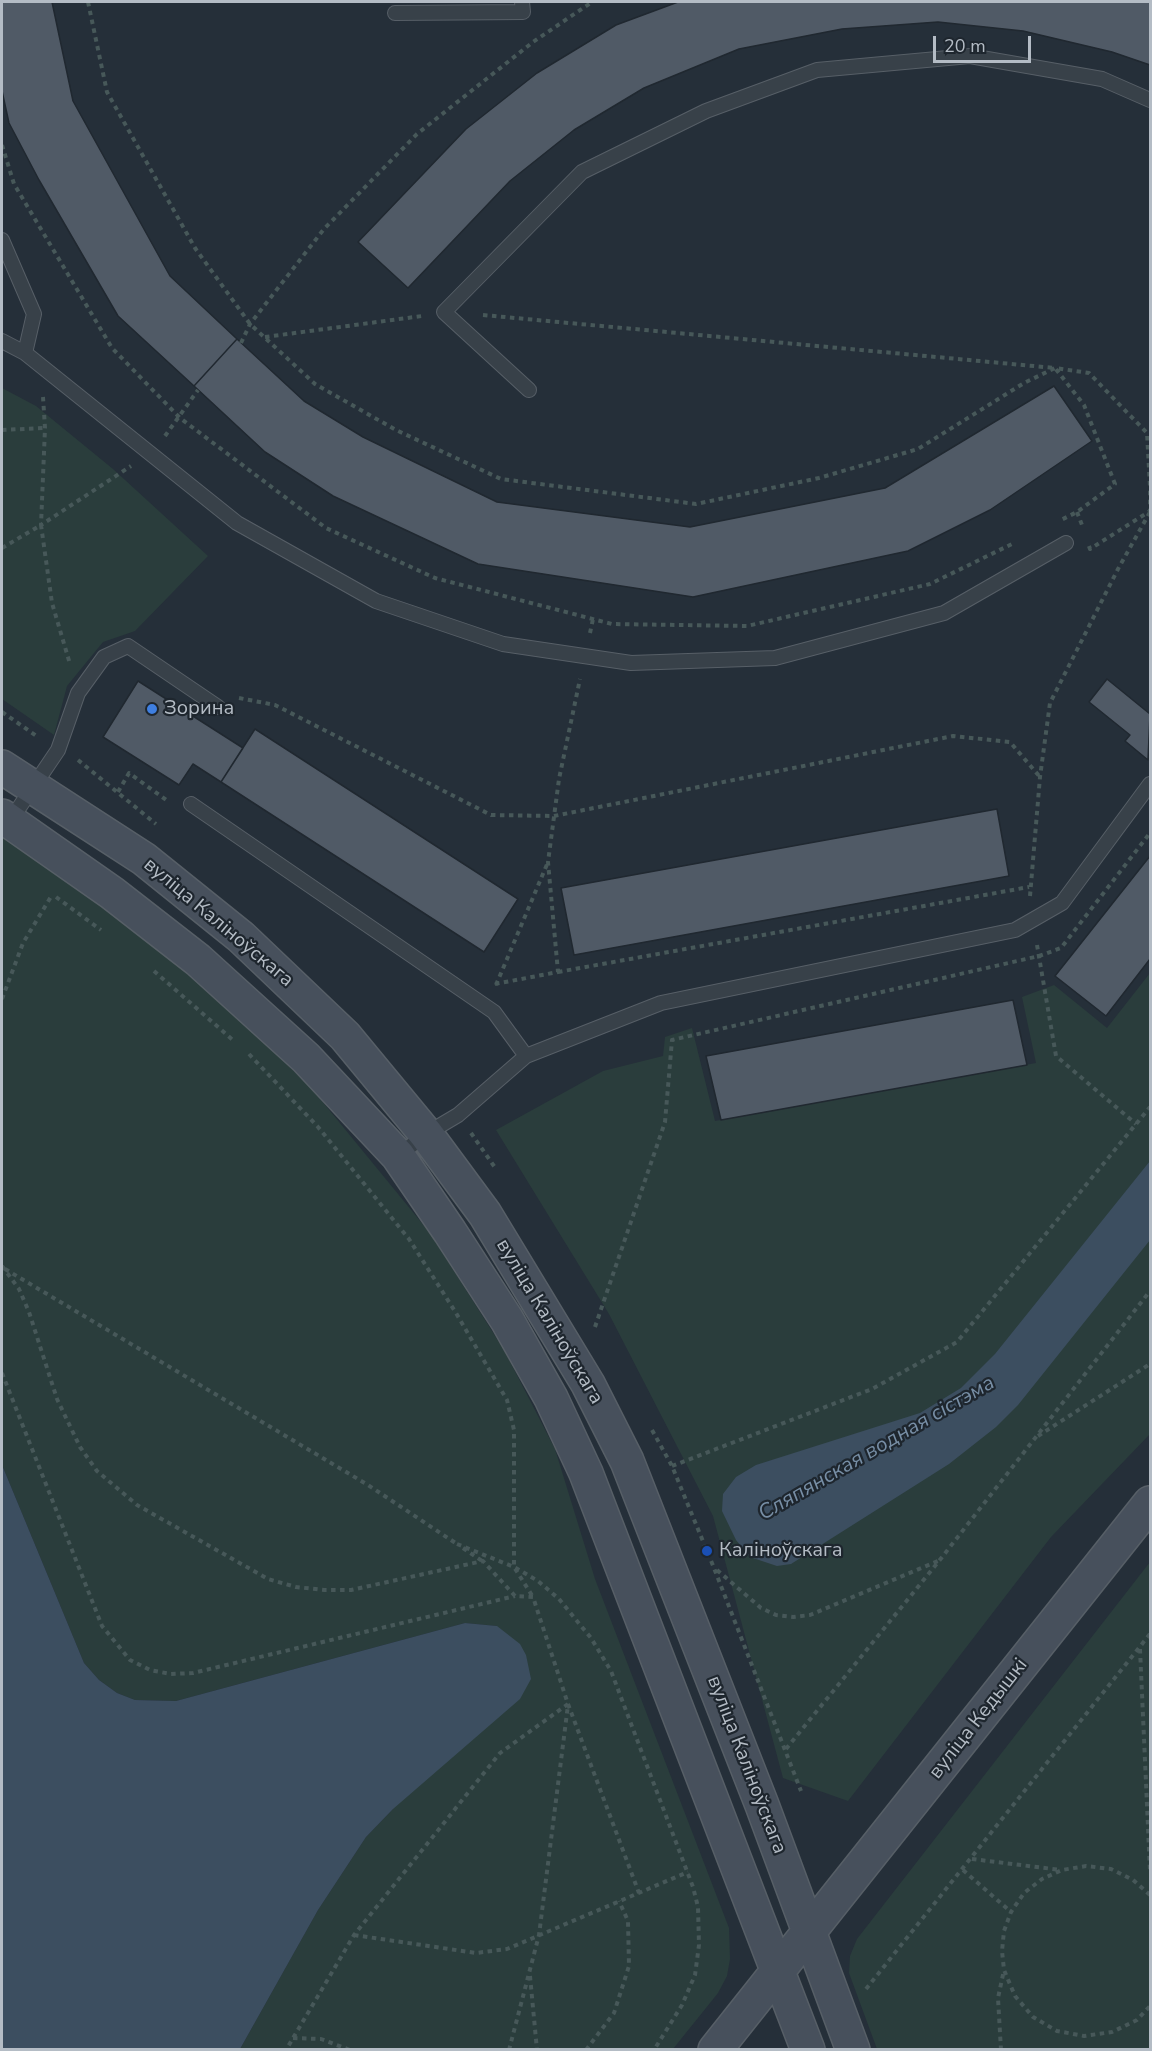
<!DOCTYPE html>
<html>
<head>
<meta charset="utf-8">
<style>
	body { margin:0 }
	#map { position:relative; width:1152px; height:2051px; overflow:hidden; background:#252f39; font-family:"Nunito Sans",sans-serif }
	canvas { display:block }
	.frame { position:absolute; inset:0; border:3px solid #b4bcc5; pointer-events:none }
	.scale { position:absolute; left:933px; top:36px; width:98px; height:27px; box-sizing:border-box; border:3px solid #b4bcc5; border-top:0; padding-left:8px; font-size:18px; line-height:21px; white-space:nowrap; color:#b4bcc5; -webkit-text-stroke:4px #1e262e; paint-order:stroke }
</style>
</head>
<body>
<div id="map">
<canvas width="1152" height="2051"></canvas>
<div class="frame"></div>
<div class="scale">20 m</div>
</div>
<script>
const ctx = document.querySelector('canvas').getContext('2d');
ctx.lineJoin = 'round';
function fill(path, color) { ctx.fillStyle = color; ctx.fill(path, 'evenodd'); }
const shape = rows => new Path2D(rows.map(r => 'M' + r).join(''));
function stroke(path, color, width, dash) { ctx.strokeStyle = color; ctx.lineWidth = width; ctx.lineCap = dash ? 'butt' : 'round'; ctx.setLineDash(dash || []); ctx.stroke(path); }
function label(font, color, halo, rows, align = 'center') {
  ctx.font = font + ' "Nunito Sans",sans-serif'; ctx.lineWidth = 4.5; ctx.setLineDash([]); ctx.textBaseline = 'middle'; ctx.strokeStyle = halo; ctx.fillStyle = color; for (const [text, x, y, turn = 0] of rows) {
    ctx.save(); ctx.translate(x, y); ctx.rotate((+turn || 0) * Math.PI / 180); ctx.textAlign = isNaN(turn) ? turn : align; if (halo) ctx.strokeText(text, 0, 0); ctx.fillText(text, 0, 0); ctx.restore();
  }
}
const green = shape([
	[2,388,36,406,113,469,208,556,135,631,103,642,67,686,54,735,2,699],
	[2,834,64,876,177,963,237,1015,312,1089,430,1233,504,1350,555,1449,595,1579,729,1928,730,1959,727,1976,718,1993,673,2049,240,2049,318,1910,366,1837,393,1809,497,1626,465,1623,176,1701,135,1700,117,1693,99,1680,84,1663,2,1465],
	[1150,973,1150,1434,1051,1537,848,1801,783,1778,713,1516,609,1314,496,1130,603,1071,663,1056,665,1037,692,1028,715,1121,1036,1063,1022,997,1054,985,1107,1028],
	[1150,1562,1150,2049,877,2049,849,1973,850,1956,857,1939]
]);
const water = shape([
	[1150,1161,1150,1240,1018,1405,996,1427,949,1464,791,1564,777,1566,750,1557,736,1540,722,1511,723,1494,736,1477,756,1465,920,1413,961,1388,995,1354],
	[2,1465,84,1663,99,1680,117,1693,135,1700,176,1701,465,1623,497,1626,520,1644,526,1655,531,1679,520,1699,393,1809,366,1837,318,1910,240,2049,2,2049]
]);
const building = shape([
	[2,2,52,2,73,101,170,276,237,339,194,386,118,316,39,180,9,123,2,91,2,2],
	[678,2,1150,2,1150,65,1112,52,1023,31,938,22,842,29,739,49,644,88,574,130,510,181,408,288,358,242,466,129,537,73,616,25,678,2],
	[237,339,304,401,363,437,497,502,690,527,885,488,1054,386,1092,441,990,510,908,551,693,597,478,564,333,496,265,452,194,386,237,339],
	[1107,679,1150,714,1148,760,1125,741,1130,735,1089,702,1107,679],
	[138,681,243,748,221,782,193,764,179,785,103,737,138,681],
	[255,729,518,899,484,952,221,782,255,729],
	[997,809,1009,876,574,955,561,888,997,809],
	[1150,856,1150,959,1106,1016,1055,976,1150,856],
	[1013,1000,1027,1065,721,1120,706,1056,1013,1000]
]);
const path = shape([
	[88,2,107,92,195,248,250,324,315,384,396,430,501,479,696,504,819,478,918,449,1024,383,1055,368,1089,373,1147,433,1150,487],
	[2,145,14,184,112,348,180,418,326,528,435,578,612,624,747,626,930,584,1014,543],
	[483,315,1055,368,1084,405,1115,484,1077,512,1061,520],
	[265,337,422,316],
	[241,343,250,324,324,229,417,134,533,42,592,2],
	[43,397,45,428,41,525,131,466],
	[2,430,45,428],
	[165,436,198,390],
	[1077,512,1082,525],
	[1089,546,1090,549,1150,511,1150,488],
	[2,548,41,525,52,603,70,664],
	[590,633,593,619],
	[239,698,275,705,491,815,554,816,953,736,1010,742,1040,777],
	[2,712,38,737],
	[78,760,156,824],
	[118,792,129,773,169,802],
	[1030,896,1040,777,1050,703,1118,569,1150,512],
	[56,897,101,930],
	[1037,945,1056,1056,1136,1124],
	[154,971,234,1041],
	[558,972,1029,887],
	[495,984,558,972,548,862,559,779,580,679],
	[496,985,548,862],
	[2,999,23,943,52,895],
	[249,1054,318,1127,409,1239,456,1313,507,1400,514,1430,514,1567,533,1597],
	[471,1133,496,1169],
	[2,1266,19,1289,29,1312,57,1399,80,1447,97,1471,137,1505,268,1579,296,1587,324,1590,351,1590,483,1561,515,1596,533,1597,568,1704,500,1753,354,1935,286,2050],
	[5,1269,368,1485,457,1544],
	[595,1327,665,1122,672,1040,1039,956,1061,948,1150,833],
	[2,1373,102,1626,130,1660,150,1670,171,1674,193,1673,515,1596],
	[652,1430,672,1466,714,1568,801,1791],
	[1038,1436,1150,1364],
	[672,1466,872,1389,957,1342,1150,1107],
	[457,1544,514,1567,538,1581,559,1599,591,1638,611,1671,693,1887,698,1907,699,1945,695,1975,682,2005,654,2050],
	[463,1548,482,1561],
	[717,1570,761,1608,776,1615,793,1617,810,1615,938,1561],
	[1140,1649,1150,1872],
	[568,1704,639,1893],
	[786,1749,939,1561,1150,1291],
	[972,1859,1061,1870],
	[963,1870,1011,1912],
	[1150,1895,1133,1880,1111,1869,1086,1866,1062,1870,1042,1879,1024,1893,1011,1912,1004,1931,1002,1951,1004,1970,1015,1996,1033,2017,1057,2031,1084,2036,1112,2032,1137,2020,1150,2006],
	[354,1935,476,1953,507,1949,688,1872],
	[530,1976,537,2050],
	[866,1989,1150,1634],
	[293,2038,321,2039,350,2050],
	[509,2050,539,1935,568,1705],
	[586,2050,614,2013,629,1966,628,1921,619,1901],
	[1001,2050,998,1998,1004,1970]
]);
const lane = shape([
	[395,13,523,12,522,2],
	[2,240,34,314,25,353,237,523,376,601,503,644,631,663,775,658,944,613,1066,543],
	[2,341,25,353],
	[529,390,444,312,582,172,706,111,817,70,970,56,1102,79,1150,100],
	[191,804,494,1012,526,1056],
	[10,821,58,750,78,693,104,657,128,646,218,707],
	[398,1156,426,1134,458,1115,526,1056,661,1003,1015,930,1062,903,1150,784]
]);
const secondary = shape([
	[2,767,144,859,241,937,345,1036,426,1134,485,1214,588,1384,627,1461,762,1805,853,2050],
	[2,816,112,893,198,960,306,1058,398,1156,450,1232,507,1320,551,1398,586,1473,808,2050],
	[715,2050,1150,1503]
]);
const markers = [
	[152,709,6,"#3f7fe0"],
	[707,1551,6,"#1a4fb4"]
];
const poiNames = [
	["Зорина",164,709],
	["Каліноўскага",719,1551]
];
const streetNames = [
	["вуліца Каліноўскага",218,923,40],
	["вуліца Каліноўскага",549,1322,59],
	["вуліца Кедышкі",979,1719,-52],
	["вуліца Каліноўскага",746,1765,69]
];
const waterNames = [
	["Сляпянская водная сістэма",877,1449,-30]
];
fill(green, '#2a3d3c');
fill(water, '#3c4e60');
fill(building, '#505a66');
stroke(building, '#202830', 1.5);
stroke(lane, '#575f67', 16);
stroke(secondary, '#575f67', 36);
stroke(path, '#475859', 4, [4.5, 4.5]);
stroke(lane, '#384149', 14);
stroke(secondary, '#47505c', 33);
for (const [x, y, r, color] of markers) { const dot = new Path2D(); dot.arc(x, y, r, 0, 2 * Math.PI); ctx.fillStyle = color; ctx.fill(dot); stroke(dot, '#1e262e', 2); }
label('20px', '#b4bcc5', '#1e262e', poiNames, 'left');
label('20px', '#b4bcc5', '#1e262e', streetNames);
label('italic 21px', '#778ea5', '#1e262e', waterNames);
</script>
</body>
</html>
